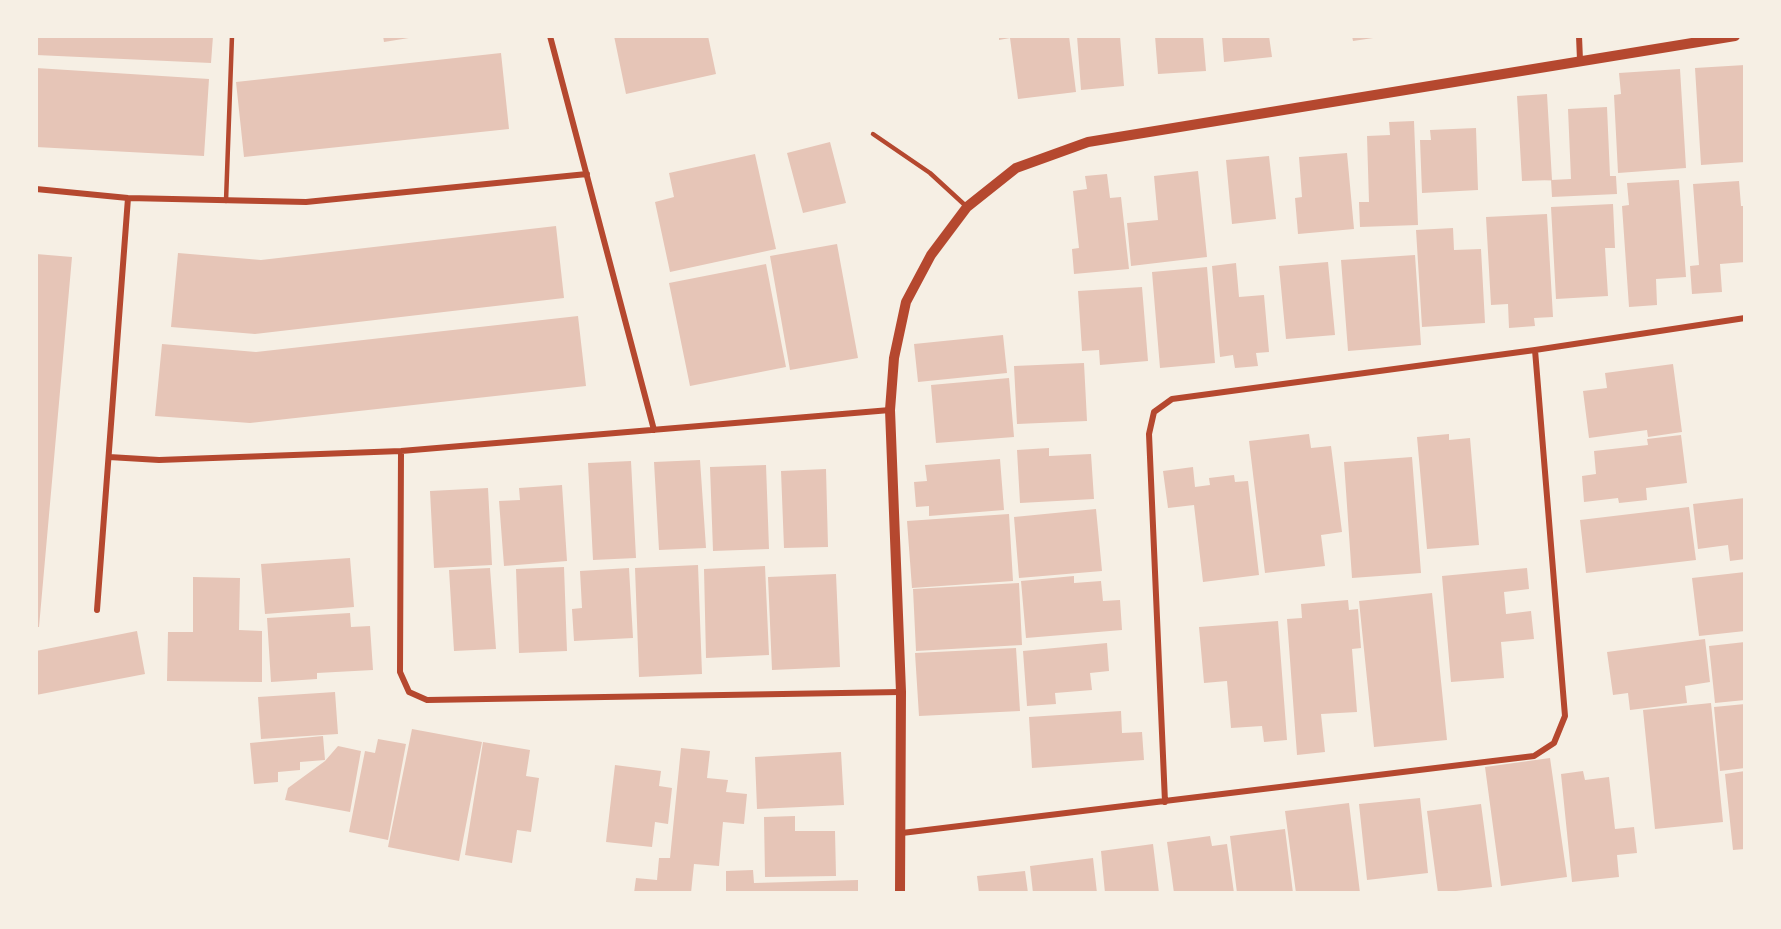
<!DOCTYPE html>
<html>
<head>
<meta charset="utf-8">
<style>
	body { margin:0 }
	#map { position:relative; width:1781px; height:929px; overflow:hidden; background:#f6efe4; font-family:Figtree,sans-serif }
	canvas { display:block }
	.frame { position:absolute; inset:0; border:38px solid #f6efe4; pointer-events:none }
</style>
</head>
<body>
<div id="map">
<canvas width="1781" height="929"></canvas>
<div class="frame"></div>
</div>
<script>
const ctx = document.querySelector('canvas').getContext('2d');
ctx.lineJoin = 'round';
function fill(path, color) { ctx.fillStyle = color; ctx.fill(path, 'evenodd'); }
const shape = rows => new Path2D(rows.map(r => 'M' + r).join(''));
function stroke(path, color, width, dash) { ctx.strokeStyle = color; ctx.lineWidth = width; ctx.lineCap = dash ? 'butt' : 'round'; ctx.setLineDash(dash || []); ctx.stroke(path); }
const building = shape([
	[36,36,213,36,211,63,36,55],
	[383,36,415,36,415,37,384,42],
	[614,36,708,36,716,74,626,94],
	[999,36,1069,36,1076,92,1018,99,1010,38,999,40],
	[1077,36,1120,36,1124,86,1081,90],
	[1155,36,1203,36,1206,71,1158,74],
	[1222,36,1269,36,1272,57,1224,62],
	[1352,36,1379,36,1380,37,1353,41],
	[501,53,509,129,244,157,236,82],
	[1745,65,1745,162,1701,165,1695,68],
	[36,68,209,79,204,156,36,147],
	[1680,69,1686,168,1618,173,1614,95,1621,94,1619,73],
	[1547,94,1552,180,1522,181,1517,96],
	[1607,107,1610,176,1616,176,1617,194,1552,197,1551,180,1571,179,1568,109],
	[1414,121,1418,225,1360,227,1359,202,1369,202,1367,136,1390,135,1389,122],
	[1476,128,1478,190,1422,193,1420,140,1431,140,1430,130],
	[830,142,846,203,803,213,787,153],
	[1347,153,1354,229,1298,234,1295,198,1302,197,1299,157],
	[755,154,776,249,670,272,655,202,674,197,669,173],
	[1269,156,1276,219,1232,224,1226,160],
	[1198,171,1207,257,1131,266,1127,223,1158,220,1154,176],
	[1107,174,1110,198,1121,197,1129,269,1074,274,1072,249,1079,248,1073,191,1087,189,1085,176],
	[1679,180,1686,277,1656,279,1657,305,1629,307,1622,206,1629,205,1627,183],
	[1739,181,1741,206,1745,206,1745,262,1720,264,1722,292,1692,294,1690,266,1699,265,1693,184],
	[1613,204,1615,248,1605,248,1608,296,1556,299,1551,207],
	[1547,214,1553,317,1534,318,1535,326,1509,328,1508,304,1491,305,1486,217],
	[556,226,564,298,255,334,171,327,178,253,261,260],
	[1453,228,1454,250,1481,249,1485,323,1422,327,1416,230],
	[837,244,858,358,790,370,770,256],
	[36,254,72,257,39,627,36,627],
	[1415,255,1421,345,1348,351,1341,260],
	[1328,262,1335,335,1286,339,1279,266],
	[1236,263,1239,297,1264,295,1269,352,1256,353,1258,366,1235,368,1233,355,1220,357,1212,266],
	[766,264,786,367,690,386,669,283],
	[1207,267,1215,363,1160,368,1152,272],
	[1142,287,1148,361,1100,365,1099,350,1082,351,1078,291],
	[578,316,586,386,250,423,155,416,162,344,256,352],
	[1003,335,1007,373,918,382,914,344],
	[1084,363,1087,421,1017,424,1014,366],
	[1673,364,1682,432,1648,437,1647,430,1589,438,1583,391,1607,388,1605,373],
	[1009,378,1014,437,936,443,931,385],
	[1309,434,1311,448,1331,446,1342,532,1321,535,1325,566,1265,573,1249,441],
	[1449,434,1449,440,1470,438,1479,545,1427,549,1417,437],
	[1681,435,1687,483,1646,488,1647,500,1619,503,1618,498,1584,502,1582,476,1596,474,1594,451,1648,445,1647,439],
	[1049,448,1049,456,1091,454,1094,499,1020,503,1017,450],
	[1412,457,1421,573,1352,578,1344,462],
	[1000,459,1004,510,929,516,929,506,916,507,914,482,927,481,925,465],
	[700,460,706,548,659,550,654,462],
	[631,461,636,558,593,560,588,463],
	[766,465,769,549,713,551,710,467],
	[1193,467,1195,487,1210,485,1209,478,1234,475,1235,482,1248,481,1259,575,1203,582,1194,505,1168,508,1163,471],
	[826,469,828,547,784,548,781,471],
	[562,485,567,561,504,566,499,501,520,500,519,488],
	[488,488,492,565,434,568,430,491],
	[1745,498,1745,559,1730,561,1728,545,1698,549,1693,504],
	[1689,507,1696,560,1586,573,1580,520],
	[1096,509,1102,571,1019,578,1014,517],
	[1009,514,1013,581,912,588,907,521],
	[350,558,354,607,265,614,261,564],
	[698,565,702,674,639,677,635,568],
	[765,566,769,655,706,658,704,569],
	[564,567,567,651,519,653,516,569],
	[490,568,496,649,454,651,449,570],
	[629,568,633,638,574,641,572,609,582,608,580,571],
	[1527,568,1529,589,1504,592,1506,614,1531,611,1534,639,1501,642,1504,678,1451,682,1442,576],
	[1745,572,1745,631,1699,636,1692,578],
	[836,574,840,667,772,670,768,577],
	[1074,576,1074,583,1101,581,1103,601,1120,600,1122,630,1026,638,1021,581],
	[193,577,240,578,239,630,262,631,262,682,167,681,168,632,193,632],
	[1019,583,1022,645,916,651,913,589],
	[1432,593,1447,740,1374,747,1359,601],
	[1348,600,1349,610,1358,609,1361,648,1352,649,1357,712,1321,714,1325,752,1297,755,1287,619,1302,618,1301,604],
	[350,613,351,627,370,626,373,670,317,673,317,679,271,682,267,618],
	[1278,621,1287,740,1264,742,1262,726,1231,728,1227,681,1204,683,1199,627],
	[137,631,145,674,36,695,36,651],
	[1705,639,1710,682,1685,686,1687,703,1630,710,1628,693,1613,695,1607,652],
	[1745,642,1745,700,1715,703,1709,646],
	[1107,643,1109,671,1090,673,1092,690,1055,693,1056,704,1027,706,1023,651],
	[1016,648,1020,711,919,716,915,653],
	[335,692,338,734,261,739,258,697],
	[1711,703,1723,822,1655,829,1643,710],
	[1745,704,1745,768,1720,771,1714,707],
	[1121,711,1122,733,1142,732,1144,760,1032,768,1029,717],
	[412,729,482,742,459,861,388,847],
	[323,736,325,760,300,762,300,770,278,772,278,782,254,784,250,743],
	[378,739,406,744,388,840,349,832,365,751,375,753],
	[483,742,530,750,526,776,539,778,531,832,517,830,512,863,465,855],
	[338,746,361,751,350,812,285,800,288,788,325,761],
	[681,748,710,751,707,778,728,780,726,792,747,794,744,824,723,822,719,866,694,864,691,893,634,893,636,878,657,880,659,858,670,858],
	[841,752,844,805,757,809,755,757],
	[1550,758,1567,877,1501,886,1485,767],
	[615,765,661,771,659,786,672,788,668,824,655,822,652,847,606,842],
	[1583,771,1585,780,1609,777,1615,829,1634,827,1637,853,1617,855,1619,877,1572,882,1561,774],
	[1745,771,1745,849,1733,850,1725,774],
	[1420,798,1428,873,1367,880,1359,804],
	[1349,803,1360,893,1296,893,1285,811],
	[1481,804,1492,887,1438,893,1427,811],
	[795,816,795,831,835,831,836,876,765,877,764,817],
	[1285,829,1293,893,1237,893,1230,836],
	[1210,836,1212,846,1227,844,1234,893,1174,893,1167,842],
	[1153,844,1159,893,1105,893,1101,851],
	[1093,858,1097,893,1033,893,1030,866],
	[753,870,754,883,858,880,858,893,726,893,726,871],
	[1025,871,1028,893,979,893,977,876]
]);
const service = shape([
	[873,134,930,173,967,207],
	[226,201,232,36]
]);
const minor = shape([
	[550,36,654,430],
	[1579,36,1580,60],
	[36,189,128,198,306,202,587,174],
	[401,451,400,672,409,692,427,700,901,692],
	[109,457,159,460,401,451,890,410],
	[97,610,128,198],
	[1165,802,1149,434,1154,412,1172,399,1535,350,1745,318],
	[902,833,1534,756,1554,743,1565,716,1535,350]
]);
const tertiary = shape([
	[900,893,901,692,890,410,894,358,906,302,931,255,967,207,1016,168,1088,142,1735,36]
]);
fill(building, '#e6c5b7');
stroke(service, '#b5482f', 4.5);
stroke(minor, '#b5482f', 6);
stroke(tertiary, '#b5482f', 10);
</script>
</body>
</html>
